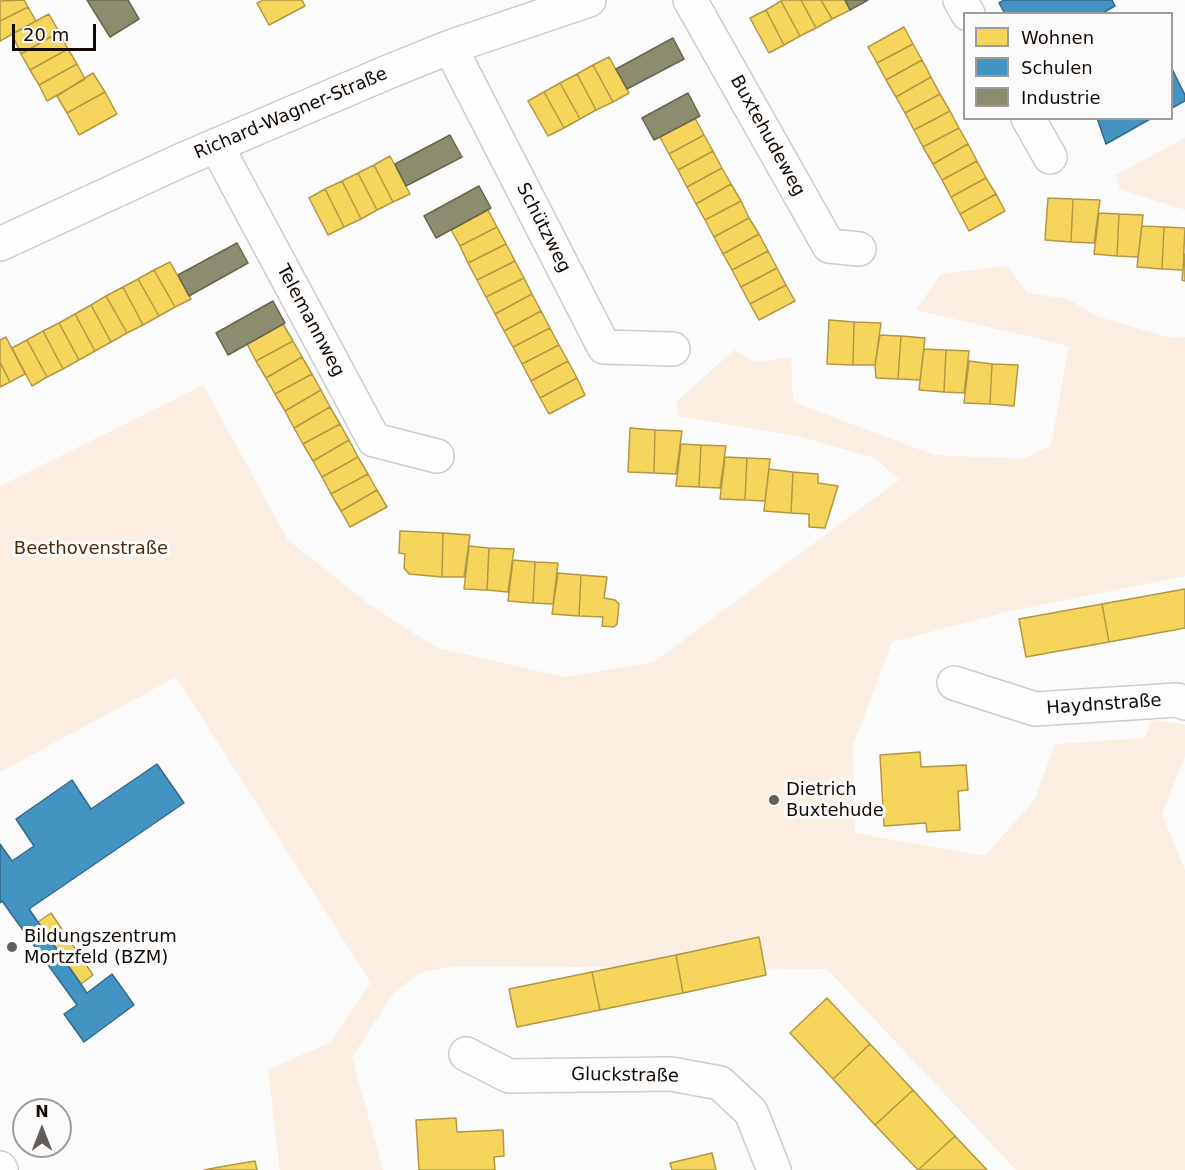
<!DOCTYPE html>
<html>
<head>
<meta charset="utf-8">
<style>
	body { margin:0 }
	#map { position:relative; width:1185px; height:1170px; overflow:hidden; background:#fbfbfb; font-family:"DejaVu Sans",sans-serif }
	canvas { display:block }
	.legend { position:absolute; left:963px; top:12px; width:210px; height:108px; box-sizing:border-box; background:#fbfbfb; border:2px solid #9e9b98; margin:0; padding:8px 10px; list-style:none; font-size:18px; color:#130a04 }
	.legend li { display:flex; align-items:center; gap:12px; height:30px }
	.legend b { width:30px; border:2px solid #9e9b98 }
	.north { position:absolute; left:12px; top:1098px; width:60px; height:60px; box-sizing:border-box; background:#fbfbfb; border:2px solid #9e9b98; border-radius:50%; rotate:0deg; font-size:16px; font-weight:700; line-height:24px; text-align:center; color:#130a04 }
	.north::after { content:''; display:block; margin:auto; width:21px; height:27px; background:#645e5a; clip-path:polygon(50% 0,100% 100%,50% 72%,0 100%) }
	.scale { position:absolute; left:12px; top:24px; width:84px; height:27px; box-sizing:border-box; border:3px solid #130a04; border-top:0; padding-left:8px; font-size:18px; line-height:21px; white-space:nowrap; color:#130a04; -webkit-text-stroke:4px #fbfbfb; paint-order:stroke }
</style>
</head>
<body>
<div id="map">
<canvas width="1185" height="1170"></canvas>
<ul class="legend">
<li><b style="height:16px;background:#f6d55c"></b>Wohnen</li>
<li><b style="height:16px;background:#4393c3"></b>Schulen</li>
<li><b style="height:16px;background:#8c8c6e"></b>Industrie</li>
</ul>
<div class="north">N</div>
<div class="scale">20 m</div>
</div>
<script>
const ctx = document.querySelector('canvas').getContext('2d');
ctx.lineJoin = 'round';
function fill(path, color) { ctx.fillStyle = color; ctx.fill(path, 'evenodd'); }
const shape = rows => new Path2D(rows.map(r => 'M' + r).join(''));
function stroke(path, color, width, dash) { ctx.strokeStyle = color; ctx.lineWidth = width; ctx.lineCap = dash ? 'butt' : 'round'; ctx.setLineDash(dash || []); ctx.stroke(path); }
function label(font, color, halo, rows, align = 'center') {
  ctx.font = font + ' "DejaVu Sans",sans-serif'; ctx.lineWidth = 6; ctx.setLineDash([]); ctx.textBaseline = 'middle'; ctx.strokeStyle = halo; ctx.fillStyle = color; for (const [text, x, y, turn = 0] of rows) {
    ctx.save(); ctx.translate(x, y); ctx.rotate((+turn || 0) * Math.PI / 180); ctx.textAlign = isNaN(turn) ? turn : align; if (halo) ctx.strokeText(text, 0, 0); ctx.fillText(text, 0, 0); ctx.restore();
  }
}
const green = shape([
	[1185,138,1185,210,1120,189,1116,175],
	[1007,266,1028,293,1068,299,1096,316,1171,338,1185,337,1185,576,1010,611,892,642,853,746,855,833,985,856,1035,799,1055,744,1145,738,1152,720,1185,725,1185,756,1162,814,1185,870,1185,1170,1016,1170,827,969,457,966,422,972,395,991,352,1057,383,1170,280,1170,268,1070,331,1042,371,983,176,677,0,772,0,486,203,385,288,540,370,605,437,648,564,677,654,662,899,480,875,458,797,436,679,416,676,402,734,350,755,362,791,357,793,402,934,455,1023,459,1051,445,1069,346,916,310,941,274]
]);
const homes = shape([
	[24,0,28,7,0,21,0,1,24,0],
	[263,0,302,0,305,6,269,25,257,3,263,0],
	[783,0,801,0,816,28,800,36,781,1,783,0],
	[801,0,821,0,832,19,816,28,801,0],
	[821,0,845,0,850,10,832,19,821,0],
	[781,1,800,36,784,45,766,10,781,1],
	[28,7,36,21,0,41,0,21,28,7],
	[766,10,784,45,769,53,750,18,766,10],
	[49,14,59,32,21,54,12,34,49,14],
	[904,27,913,44,877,63,868,47,904,27],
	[59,32,68,49,30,70,21,54,59,32],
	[913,44,922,60,886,80,877,63,913,44],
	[68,49,77,64,39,85,30,70,68,49],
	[609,57,629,93,613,102,593,65,609,57],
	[922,60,931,77,896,97,886,80,922,60],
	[77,64,85,79,47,101,39,85,77,64],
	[593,65,613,102,596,110,577,74,593,65],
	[93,73,105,92,67,113,57,96,93,73],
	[577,74,596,110,580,119,560,83,577,74],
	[931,77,940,94,905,113,896,97,931,77],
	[560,83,580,119,564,128,544,92,560,83],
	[105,92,117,114,79,135,67,113,105,92],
	[544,92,564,128,548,136,528,101,544,92],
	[940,94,950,111,914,130,905,113,940,94],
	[950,111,959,128,923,147,914,130,950,111],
	[695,118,704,135,669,154,660,137,695,118],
	[959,128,968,144,933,164,923,147,959,128],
	[704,135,713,151,678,170,669,154,704,135],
	[968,144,977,161,942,180,933,164,968,144],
	[713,151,722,168,687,187,678,170,713,151],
	[390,156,410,194,393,202,374,165,390,156],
	[977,161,986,178,951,197,942,180,977,161],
	[374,165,393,202,377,210,358,173,374,165],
	[722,168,731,184,696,204,687,187,722,168],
	[358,173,377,210,361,219,342,181,358,173],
	[986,178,996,194,960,214,951,197,986,178],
	[342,181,361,219,344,227,325,189,342,181],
	[731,184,741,201,705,220,696,204,731,184],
	[325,189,344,227,328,235,309,198,325,189],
	[996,194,1005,211,969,231,960,214,996,194],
	[1048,198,1073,199,1071,242,1045,240,1048,198],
	[1073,199,1100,200,1094,243,1071,242,1073,199],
	[741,201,749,218,714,237,705,220,741,201],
	[488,210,497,227,460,246,451,230,488,210],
	[1099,213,1119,214,1117,256,1094,254,1099,213],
	[1119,214,1143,215,1138,257,1117,256,1119,214],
	[749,218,759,234,723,254,714,237,749,218],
	[1142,226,1164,227,1162,269,1137,267,1142,226],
	[497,227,506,244,468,263,460,246,497,227],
	[1164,227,1185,228,1183,270,1162,269,1164,227],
	[759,234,768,251,732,270,723,254,759,234],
	[506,244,515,261,477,280,468,263,506,244],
	[768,251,777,268,741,287,732,270,768,251],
	[1185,254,1185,281,1182,280,1183,270,1185,254],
	[515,261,524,278,486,297,477,280,515,261],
	[170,262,191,299,175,307,154,270,170,262],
	[777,268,786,285,750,304,741,287,777,268],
	[154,270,175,307,159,316,138,279,154,270],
	[524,278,532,294,495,314,486,297,524,278],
	[138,279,159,316,143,325,123,287,138,279],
	[786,285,795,301,759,320,750,304,786,285],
	[123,287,143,325,127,333,106,296,123,287],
	[532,294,541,311,504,331,495,314,532,294],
	[106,296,127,333,111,342,91,305,106,296],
	[91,305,111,342,95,351,75,314,91,305],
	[541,311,550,328,513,347,504,331,541,311],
	[75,314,95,351,79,360,59,323,75,314],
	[829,320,854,322,853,365,827,364,829,320],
	[854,322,881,323,875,365,853,365,854,322],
	[59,323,79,360,63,369,43,331,59,323],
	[283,324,293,341,256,361,247,344,283,324],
	[550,328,559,345,522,364,513,347,550,328],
	[43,331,63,369,47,377,27,340,43,331],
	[880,335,901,336,898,379,876,378,875,365,880,335],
	[901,336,925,338,920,380,898,379,901,336],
	[6,337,25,374,10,382,0,362,0,340,6,337],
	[27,340,47,377,32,386,12,348,27,340],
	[293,341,302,357,266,378,256,361,293,341],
	[559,345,568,361,531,381,522,364,559,345],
	[924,349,946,350,944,392,919,390,924,349],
	[946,350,969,351,964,393,944,392,946,350],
	[302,357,312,374,275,394,266,378,302,357],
	[568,361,577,378,540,398,531,381,568,361],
	[969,361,992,364,990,404,964,403,969,361],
	[0,362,10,382,0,387,0,362],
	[992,364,1018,365,1014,406,990,404,992,364],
	[312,374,321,390,285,411,275,394,312,374],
	[577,378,585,395,549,414,540,398,577,378],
	[321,390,330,407,294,428,285,411,321,390],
	[330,407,340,424,303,444,294,428,330,407],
	[340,424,349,440,313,461,303,444,340,424],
	[630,428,655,430,654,473,628,472,630,428],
	[655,430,682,431,676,474,654,473,655,430],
	[349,440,358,457,322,477,313,461,349,440],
	[681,444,701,445,699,487,676,486,681,444],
	[701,445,726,446,720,488,699,487,701,445],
	[358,457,368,474,331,494,322,477,358,457],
	[725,457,747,458,745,500,720,499,725,457],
	[747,458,770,459,765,501,745,500,747,458],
	[769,469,793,472,791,513,764,511,769,469],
	[793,472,818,474,818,483,838,486,825,528,809,527,809,514,791,513,793,472],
	[368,474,377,490,341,511,331,494,368,474],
	[377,490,387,507,350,527,341,511,377,490],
	[400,531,443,533,442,577,409,574,404,568,405,554,399,553,400,531],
	[443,533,470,535,464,577,442,577,443,533],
	[469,546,489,548,487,590,464,589,469,546],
	[489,548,514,549,508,592,487,590,489,548],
	[513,560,535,562,533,603,508,601,513,560],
	[535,562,558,563,553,604,533,603,535,562],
	[558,573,581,575,579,616,552,614,558,573],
	[581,575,607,577,604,598,615,600,619,604,617,624,614,627,602,626,603,617,579,616,581,575],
	[1185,589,1185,628,1109,642,1102,604,1185,589],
	[1102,604,1109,642,1026,657,1019,619,1102,604],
	[920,752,921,767,966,765,968,790,958,791,960,830,927,832,926,823,884,826,880,755,920,752],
	[51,913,93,975,81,984,38,922,51,913],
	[759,937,766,975,683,993,676,955,759,937],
	[676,955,683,993,600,1010,592,972,676,955],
	[592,972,600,1010,517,1027,509,989,592,972],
	[827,998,870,1044,833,1079,790,1033,827,998],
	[870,1044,913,1090,875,1125,833,1079,870,1044],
	[913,1090,955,1136,918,1170,875,1125,913,1090],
	[456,1118,457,1132,503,1130,504,1156,494,1157,495,1170,419,1170,416,1120,456,1118],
	[955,1136,987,1170,918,1170,955,1136],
	[712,1153,716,1170,672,1170,670,1163,712,1153],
	[255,1161,257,1170,204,1170,225,1166,255,1161]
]);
const schools = shape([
	[1004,0,1112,0,1115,6,1101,14,1005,14,999,3,1004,0],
	[1172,69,1185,95,1185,101,1172,108,1172,69],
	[1097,118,1152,118,1106,144,1097,118],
	[157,764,184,803,29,909,87,993,112,974,134,1005,84,1042,64,1014,77,1005,2,901,0,903,0,844,12,861,34,846,16,819,72,780,91,809,157,764]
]);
const industry = shape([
	[87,0,128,0,139,19,110,37,87,0],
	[845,0,868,0,850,10,845,0],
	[673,38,684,59,627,89,616,69,673,38],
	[688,93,700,116,654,140,642,118,688,93],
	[450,135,462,157,406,186,395,164,450,135],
	[479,186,491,208,436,238,424,216,479,186],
	[237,243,248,263,189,296,178,275,237,243],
	[273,301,285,323,228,355,216,333,273,301]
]);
const street = shape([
	[690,0,829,246,859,249],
	[960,0,968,14],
	[450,47,604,347,673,349],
	[1028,118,1050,157],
	[216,145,374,440,437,456],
	[0,244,182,160,388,72,450,47,589,0],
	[954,683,1035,709,1177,700,1185,703],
	[466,1054,509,1076,671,1074,720,1083,751,1112,774,1170],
	[0,1168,1,1170]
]);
const markers = [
	[774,800,6,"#645e5a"],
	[12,947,6,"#645e5a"]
];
const streetNames = [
	["Richard-Wagner-Straße",291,114,-23],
	["Buxtehudeweg",767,136,61],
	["Schützweg",543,228,63],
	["Telemannweg",310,321,62],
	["Haydnstraße",1104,705,-4],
	["Gluckstraße",625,1076,1]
];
const parkNames = [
	["Beethovenstraße",91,549]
];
const poiNames = [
	["Dietrich",786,790],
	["Buxtehude",786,811],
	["Bildungszentrum",24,937],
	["Mortzfeld (BZM)",24,958]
];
fill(green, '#fbeee2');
fill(homes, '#f6d55c');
stroke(homes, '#b29842', 1.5);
fill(schools, '#4393c3');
stroke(schools, '#356a8a', 1.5);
fill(industry, '#8c8c6e');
stroke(industry, '#68654e', 1.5);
stroke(street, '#d0ccc7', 36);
stroke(street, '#fefefe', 33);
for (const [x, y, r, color] of markers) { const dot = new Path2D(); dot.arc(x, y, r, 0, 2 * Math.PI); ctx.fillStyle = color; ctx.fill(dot); stroke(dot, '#fbfbfb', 2); }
label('18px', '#130a04', '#fbfbfb', streetNames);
label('18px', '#4b2c0a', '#fbfbfb', parkNames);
label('18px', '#130a04', '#fbfbfb', poiNames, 'left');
</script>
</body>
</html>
